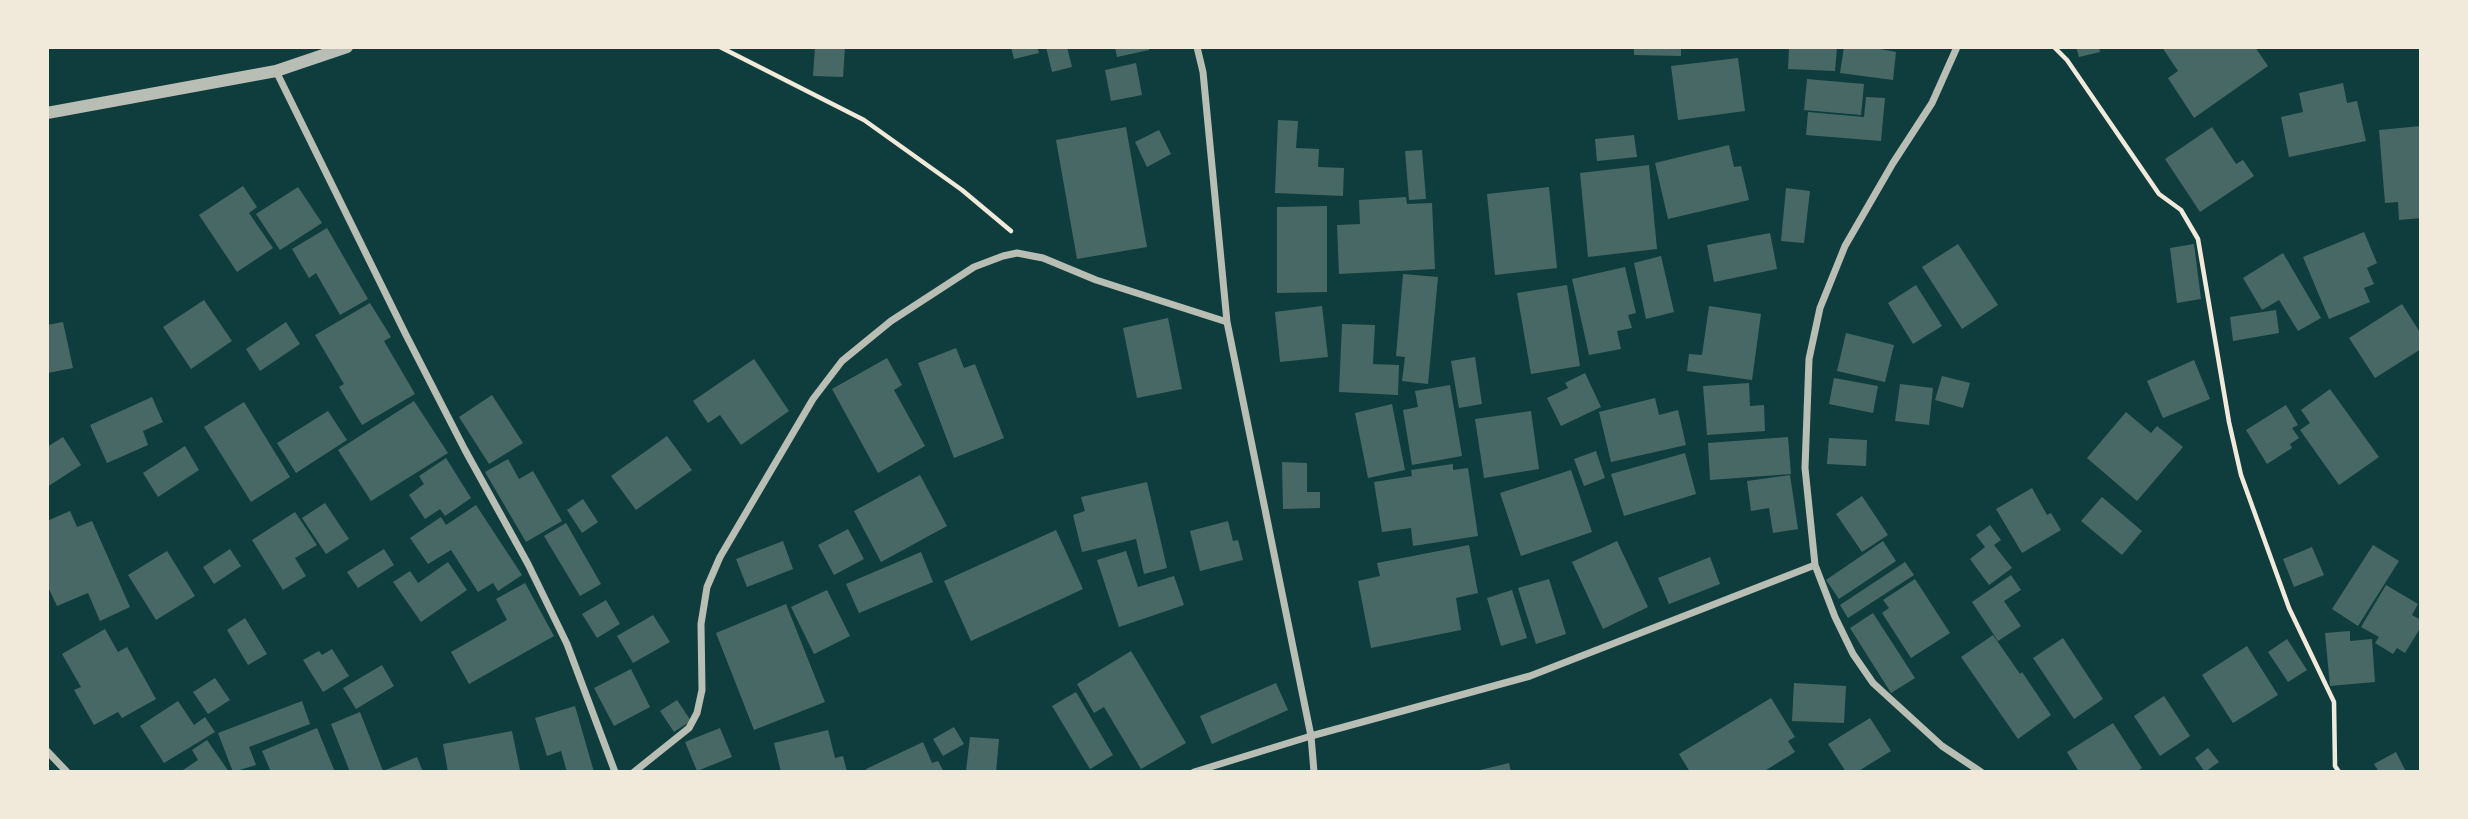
<!DOCTYPE html>
<html>
<head>
<meta charset="utf-8">
<style>
	body { margin:0 }
	#map { position:relative; width:2468px; height:819px; overflow:hidden; background:#0f3d3e; font-family:"Crimson Pro",serif }
	canvas { display:block }
	.frame { position:absolute; inset:0; border:49px solid #f1e9da; pointer-events:none }
</style>
</head>
<body>
<div id="map">
<canvas width="2468" height="819"></canvas>
<div class="frame"></div>
</div>
<script>
const ctx = document.querySelector('canvas').getContext('2d');
ctx.lineJoin = 'round';
function fill(path, color) { ctx.fillStyle = color; ctx.fill(path, 'evenodd'); }
const shape = rows => new Path2D(rows.map(r => 'M' + r).join(''));
function stroke(path, color, width, dash) { ctx.strokeStyle = color; ctx.lineWidth = width; ctx.lineCap = dash ? 'butt' : 'round'; ctx.setLineDash(dash || []); ctx.stroke(path); }
const building = shape([
	[815,47,845,47,843,77,813,76],
	[1011,47,1037,47,1039,53,1014,59],
	[1046,47,1067,47,1072,67,1052,72],
	[1115,47,1149,47,1149,50,1117,57],
	[1634,47,1681,47,1681,56,1634,55],
	[1789,47,1837,47,1835,71,1788,69],
	[1844,47,1870,47,1896,52,1893,80,1840,73],
	[2076,47,2099,47,2100,52,2079,57],
	[2162,47,2255,47,2268,66,2194,118,2168,78,2178,71],
	[1738,58,1745,111,1678,120,1671,66],
	[1136,63,1142,95,1111,101,1105,70],
	[1807,79,1864,84,1861,115,1804,110],
	[2343,83,2347,103,2357,101,2366,141,2289,157,2281,117,2303,112,2299,93],
	[1866,97,1885,98,1881,141,1806,135,1808,112,1864,117],
	[1278,120,1298,121,1296,148,1319,149,1318,167,1344,168,1343,196,1275,193],
	[2421,126,2421,218,2399,220,2398,202,2385,203,2379,130],
	[1126,127,1147,247,1077,259,1056,140],
	[2212,127,2236,164,2243,160,2254,176,2200,212,2165,159],
	[1159,130,1171,154,1147,167,1135,142],
	[1634,135,1637,157,1597,161,1595,139],
	[1729,145,1734,167,1741,166,1749,200,1668,219,1655,163],
	[1422,150,1426,199,1409,200,1405,151],
	[1649,165,1657,249,1588,257,1580,173],
	[243,186,257,207,249,213,273,248,237,272,199,215],
	[298,187,322,223,280,250,256,214],
	[1549,187,1557,268,1495,275,1487,194],
	[1786,188,1810,191,1804,243,1781,241],
	[1406,197,1407,204,1432,203,1435,269,1339,274,1337,225,1360,224,1359,200],
	[1327,206,1327,292,1277,293,1277,207],
	[327,228,368,299,340,315,316,273,309,278,292,249],
	[2364,232,2377,263,2367,268,2374,284,2364,288,2370,302,2329,319,2303,257],
	[1770,233,1777,269,1714,282,1707,245],
	[1958,244,1998,305,1962,329,1922,267],
	[2194,244,2201,299,2177,303,2170,248],
	[2283,253,2321,318,2298,331,2279,300,2262,310,2243,278],
	[1661,256,1674,312,1646,319,1634,263],
	[1625,267,1636,313,1628,315,1632,328,1617,331,1621,349,1589,355,1572,279],
	[1403,274,1438,277,1428,384,1402,381,1405,357,1396,356],
	[1567,285,1580,366,1531,374,1517,293],
	[1916,285,1942,326,1913,344,1888,303],
	[204,300,232,341,191,369,163,327],
	[370,303,391,337,384,341,415,394,362,425,339,387,344,384,315,335],
	[2402,304,2421,334,2421,349,2375,378,2349,338],
	[1322,306,1328,357,1280,362,1275,312],
	[1709,306,1761,314,1752,380,1687,371,1689,354,1702,355],
	[2276,310,2279,333,2233,341,2230,317],
	[1168,318,1182,389,1137,398,1123,328],
	[63,322,73,368,48,373,47,325],
	[286,322,300,344,260,371,246,349],
	[1342,324,1375,325,1373,364,1399,365,1398,395,1339,392],
	[1846,333,1894,345,1885,382,1837,371],
	[956,348,964,368,975,364,1004,438,954,458,918,363],
	[1475,357,1482,404,1459,408,1451,361],
	[887,358,902,385,894,390,925,446,878,473,832,389],
	[754,359,789,411,741,445,720,415,708,423,693,401],
	[2194,360,2210,399,2163,418,2147,381],
	[1585,373,1601,407,1561,426,1547,398,1568,388,1565,383],
	[1942,376,1970,383,1963,408,1935,400],
	[1834,378,1878,386,1873,413,1829,404],
	[1749,383,1750,406,1764,405,1765,431,1707,435,1703,386],
	[1900,384,1933,388,1929,425,1895,421],
	[1450,385,1462,456,1412,465,1403,410,1418,407,1415,391],
	[2330,389,2379,457,2339,485,2300,430,2310,423,2301,410],
	[492,395,523,443,489,464,459,417],
	[152,397,163,422,143,431,148,445,107,463,90,425],
	[1655,398,1659,415,1678,410,1686,445,1611,462,1599,412],
	[414,401,448,453,371,501,338,450],
	[244,402,290,477,251,502,204,427],
	[1392,404,1405,470,1368,478,1355,413],
	[2286,405,2298,425,2292,428,2299,438,2290,444,2292,448,2267,464,2246,430],
	[328,411,347,440,296,473,277,443],
	[1531,411,1539,469,1484,478,1475,419],
	[2126,412,2151,433,2157,426,2183,447,2137,501,2087,458],
	[667,436,692,470,636,510,611,476],
	[63,437,81,465,47,487,47,447],
	[1788,437,1791,474,1710,480,1708,443],
	[1829,438,1867,440,1866,466,1827,464],
	[185,446,199,470,158,497,143,473],
	[1596,451,1605,478,1584,486,1574,459],
	[1685,453,1696,494,1624,516,1611,474],
	[446,458,471,498,445,516,440,509,425,519,409,495,424,484,419,476],
	[508,459,519,479,533,471,562,521,526,542,485,472],
	[1282,462,1307,463,1307,492,1320,492,1320,508,1283,509],
	[1453,464,1453,470,1468,468,1478,536,1413,546,1411,528,1382,532,1374,482,1412,476,1411,470],
	[1571,470,1592,532,1521,556,1500,493],
	[920,475,947,526,881,562,854,511],
	[1790,475,1798,529,1773,533,1769,508,1751,511,1747,481],
	[1147,482,1167,568,1144,574,1136,539,1082,552,1073,515,1085,511,1081,497],
	[2032,488,2047,515,2051,513,2061,530,2022,553,1996,509],
	[1862,496,1888,535,1862,552,1836,514],
	[2102,497,2142,531,2122,555,2081,521],
	[583,499,598,522,582,533,567,510],
	[325,503,349,539,326,554,302,518],
	[476,505,522,575,498,591,493,583,478,592,451,550,428,564,410,538,441,517,446,525],
	[70,511,77,527,92,521,130,607,100,621,88,593,57,606,47,585,47,521],
	[295,512,317,545,295,558,306,576,283,590,252,540],
	[1228,521,1233,541,1238,540,1243,560,1200,571,1190,531],
	[566,523,601,584,580,596,544,536],
	[1990,525,2001,540,1994,545,2012,568,1989,585,1970,559,1985,547,1976,535],
	[848,529,864,559,834,575,818,545],
	[1056,530,1083,589,971,641,944,581],
	[783,541,793,569,747,587,736,559],
	[1617,541,1648,607,1603,629,1572,562],
	[1883,541,1896,561,1839,599,1826,580],
	[1469,545,1478,593,1456,598,1461,630,1371,648,1358,581,1380,576,1377,563],
	[2373,545,2399,561,2358,626,2332,609],
	[2312,547,2324,575,2294,587,2283,559],
	[230,549,241,566,214,584,203,567],
	[384,549,394,565,358,588,347,572],
	[167,551,195,596,156,620,128,575],
	[1126,551,1138,587,1174,576,1184,605,1119,627,1097,560],
	[921,552,933,582,859,613,846,584],
	[1710,557,1720,584,1669,604,1658,578],
	[448,562,467,590,421,622,393,582,410,571,418,583],
	[1905,562,1914,575,1848,618,1840,605],
	[2011,575,2021,590,2004,601,2021,626,1998,641,1972,602],
	[1549,579,1566,634,1536,644,1518,588],
	[1915,579,1950,633,1911,658,1882,613,1889,608,1883,600],
	[525,583,554,636,469,684,451,652,507,620,496,599],
	[2386,585,2418,604,2412,615,2421,620,2421,627,2405,653,2397,648,2393,654,2375,643,2379,637,2361,627],
	[827,590,850,636,814,654,791,607],
	[1512,590,1527,638,1501,646,1487,598],
	[606,600,620,624,597,638,582,614],
	[786,604,825,702,754,730,716,633],
	[1873,613,1915,678,1891,693,1850,628],
	[653,615,670,642,633,663,617,636],
	[245,618,267,654,248,665,227,630],
	[105,629,118,652,127,647,156,699,122,718,118,712,94,725,74,690,81,687,62,654],
	[2350,631,2350,641,2372,639,2375,682,2330,686,2325,633],
	[1993,635,2020,674,2022,672,2051,715,2018,739,1961,657],
	[2063,638,2103,699,2074,719,2033,658],
	[2287,639,2307,670,2288,682,2268,652],
	[2247,646,2278,695,2233,723,2202,675],
	[332,649,349,676,323,692,303,660,319,651,322,655],
	[1131,651,1186,743,1141,769,1104,707,1094,713,1077,684],
	[382,665,394,686,356,709,343,688],
	[631,669,650,707,614,726,594,688],
	[215,678,230,700,208,714,193,692],
	[1276,683,1288,710,1212,744,1200,716],
	[1794,683,1846,686,1844,723,1792,721],
	[1076,692,1113,755,1090,769,1052,706],
	[2164,696,2190,736,2160,756,2134,716],
	[1771,698,1795,737,1788,741,1795,752,1763,772,1690,772,1679,754],
	[677,700,691,721,674,732,660,711],
	[178,701,194,725,205,717,215,732,164,763,140,726],
	[302,701,310,724,249,747,256,765,233,772,218,733],
	[575,706,594,772,567,772,561,751,547,756,535,718],
	[360,712,383,771,417,757,423,772,350,772,331,724],
	[1870,718,1891,751,1857,772,1846,772,1828,744],
	[2113,723,2142,768,2136,772,2079,772,2067,752],
	[954,727,964,744,943,756,933,739],
	[317,728,335,772,271,772,262,751],
	[720,728,732,757,697,771,685,742],
	[828,730,835,758,843,756,847,772,781,772,774,743],
	[512,731,520,770,448,772,443,744],
	[970,737,999,739,996,772,966,771],
	[207,740,229,772,180,772,198,760,192,750],
	[923,742,932,763,938,761,944,772,867,772,866,769],
	[2208,748,2219,762,2205,772,2195,758],
	[2396,752,2406,772,2379,772,2374,764],
	[1509,763,1511,772,1476,772,1476,771]
]);
const path = shape([
	[720,47,864,120,962,190,1011,231],
	[2054,47,2067,60,2159,194,2181,210,2198,239,2229,422,2241,475,2289,608,2334,702,2335,766,2339,772]
]);
const minor = shape([
	[1197,47,1203,72,1227,322,1311,736,1314,772],
	[1957,47,1932,103,1893,163,1845,246,1820,308,1809,359,1805,468,1815,565,1835,617,1853,654,1873,683,1942,746,1981,772],
	[276,71,406,335,465,450,528,564,567,644,615,772],
	[47,751,67,772],
	[634,772,689,728,697,713,702,690,701,624,707,587,720,557,813,399,842,361,891,321,974,267,1003,256,1017,253,1043,258,1096,280,1227,322],
	[1194,772,1311,736,1530,676,1815,565]
]);
const tertiary = shape([
	[47,113,276,71,347,47]
]);
fill(building, '#486865');
stroke(path, '#f1e9da', 4.5);
stroke(minor, '#b8beb3', 7);
stroke(tertiary, '#b8beb3', 12);
</script>
</body>
</html>
